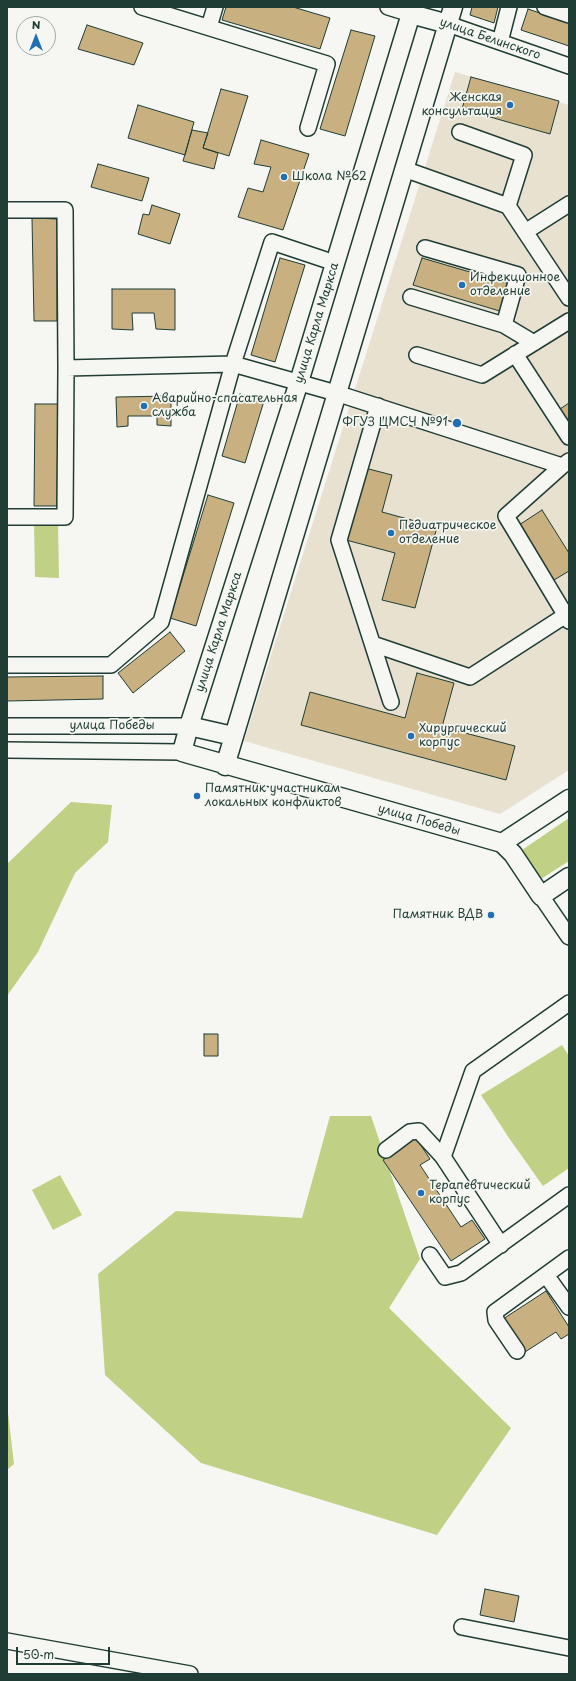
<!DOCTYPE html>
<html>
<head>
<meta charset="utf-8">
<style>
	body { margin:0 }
	#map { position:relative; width:576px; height:1681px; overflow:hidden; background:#f6f6f2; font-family:"Playpen Sans",sans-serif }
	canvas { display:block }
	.frame { position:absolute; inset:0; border:8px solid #1f3d34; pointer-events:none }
	.north { position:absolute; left:16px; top:16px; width:40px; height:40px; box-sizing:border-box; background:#f6f6f2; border:1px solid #a0aca6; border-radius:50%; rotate:0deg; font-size:11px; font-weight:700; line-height:16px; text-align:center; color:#1f3d34 }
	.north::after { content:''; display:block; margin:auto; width:14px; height:18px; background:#1f6fb2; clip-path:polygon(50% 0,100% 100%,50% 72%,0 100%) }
	.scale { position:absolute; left:16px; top:1647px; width:94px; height:18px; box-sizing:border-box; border:2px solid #1f3d34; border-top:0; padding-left:5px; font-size:12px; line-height:14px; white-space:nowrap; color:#1f3d34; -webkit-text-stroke:3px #f6f6f2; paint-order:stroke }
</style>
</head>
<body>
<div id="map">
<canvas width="576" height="1681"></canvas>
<div class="frame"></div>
<div class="north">N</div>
<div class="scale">50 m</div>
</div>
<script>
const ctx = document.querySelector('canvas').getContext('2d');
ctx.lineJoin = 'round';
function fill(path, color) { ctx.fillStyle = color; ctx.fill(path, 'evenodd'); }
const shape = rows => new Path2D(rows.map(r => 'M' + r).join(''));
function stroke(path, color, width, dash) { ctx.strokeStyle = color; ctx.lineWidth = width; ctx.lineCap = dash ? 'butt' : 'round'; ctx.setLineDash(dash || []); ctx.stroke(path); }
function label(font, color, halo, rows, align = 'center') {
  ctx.font = font + ' "Playpen Sans",sans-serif'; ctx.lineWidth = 3.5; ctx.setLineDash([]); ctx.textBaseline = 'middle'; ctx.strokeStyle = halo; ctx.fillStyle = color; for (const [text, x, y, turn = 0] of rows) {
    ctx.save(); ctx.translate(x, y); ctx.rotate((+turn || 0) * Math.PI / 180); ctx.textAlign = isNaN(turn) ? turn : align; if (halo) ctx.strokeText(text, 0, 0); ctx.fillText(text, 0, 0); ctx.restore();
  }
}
const built = shape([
	[455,72,569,105,569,770,500,814,244,741]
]);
const green = shape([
	[34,522,58,523,59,578,35,577],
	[71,802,112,805,108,842,75,873,38,952,7,996,7,864],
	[569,818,569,861,541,879,522,850],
	[562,1045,569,1056,569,1168,543,1186,509,1138,481,1095],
	[330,1116,371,1116,420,1259,389,1308,511,1428,437,1535,201,1463,105,1375,98,1274,176,1211,302,1218],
	[60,1175,82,1215,53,1230,32,1190],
	[7,1404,14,1464,7,1470]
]);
const building = shape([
	[226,7,293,7,330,18,320,49,222,20,226,7],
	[472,7,498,7,494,23,470,15,472,7],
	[528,9,569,23,569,46,521,30,528,9],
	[87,25,143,43,134,65,78,49,87,25],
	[351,30,375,36,345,136,320,129,351,30],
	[471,77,559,101,550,134,462,109,471,77],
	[221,89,248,96,229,156,203,148,221,89],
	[138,105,194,122,185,155,128,138,138,105],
	[192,130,208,133,203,148,218,153,214,169,183,161,192,130],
	[261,140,309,154,283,230,238,217,248,188,263,192,271,167,254,164,261,140],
	[98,164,149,178,142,201,91,187,98,164],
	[152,205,180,214,170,244,138,234,143,214,149,215,152,205],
	[32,218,57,219,57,321,34,321,32,218],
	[280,258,305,265,275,362,251,355,280,258],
	[422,258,511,284,503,312,413,285,422,258],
	[112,289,175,289,175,330,156,329,154,313,132,313,133,330,112,329,112,289],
	[240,394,264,401,245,463,222,456,240,394],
	[171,396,171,426,157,425,157,416,128,416,128,426,117,427,116,397,171,396],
	[569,403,569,423,560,409,569,403],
	[35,404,58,404,57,506,34,506,35,404],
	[365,468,392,475,382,512,437,527,415,608,382,600,395,553,346,540,365,468],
	[208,495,234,503,196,626,170,618,208,495],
	[542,510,569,553,569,571,554,580,519,525,542,510],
	[170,632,185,651,133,693,118,673,170,632],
	[417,673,454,683,442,727,515,746,506,780,301,725,310,692,405,718,417,673],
	[103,676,103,699,7,701,7,677,103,676],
	[204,1034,218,1034,218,1056,204,1056,204,1034],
	[416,1138,430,1159,420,1165,461,1227,472,1220,485,1239,451,1261,383,1160,416,1138],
	[546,1291,569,1327,569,1334,561,1339,556,1332,525,1352,503,1319,546,1291],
	[485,1589,519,1596,514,1622,480,1615,485,1589]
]);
const minor = shape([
	[142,7,327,64,308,128],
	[388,7,411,14],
	[545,7,569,15],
	[448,24,569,66],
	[209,27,215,7],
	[500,42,509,7],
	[460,132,524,155,508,206],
	[404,169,508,206,569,298],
	[7,210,65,210,66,368,233,364,336,393,562,466,569,461],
	[525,232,569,204],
	[411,297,504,325,518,275,425,248],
	[504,325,534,343],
	[515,354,569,437],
	[417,355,482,375,569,321],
	[378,406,339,540,391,702],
	[562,466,506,516,569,621],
	[7,517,65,517,66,368],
	[373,644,470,677,566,615],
	[7,665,111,665,161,622,233,364,272,242,335,263],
	[7,726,189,726],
	[7,750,182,752],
	[541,896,569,937],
	[386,1150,410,1132,419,1131,443,1157],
	[501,1245,443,1157,473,1071,569,1003],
	[430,1255,445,1277,461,1273,569,1195],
	[546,1275,569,1307],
	[517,1351,496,1320,495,1312,569,1258],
	[462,1627,569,1648],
	[7,1641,190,1674]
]);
const major = shape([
	[413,7,299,382,189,726,182,752,502,843,513,854,541,896,569,877],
	[411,14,448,24],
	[189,726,233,736],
	[225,766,453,7],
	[502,843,569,799]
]);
const markers = [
	[510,105,4,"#1f6fb2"],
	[284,177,4,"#1f6fb2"],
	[462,285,4,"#1f6fb2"],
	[144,406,4,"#1f6fb2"],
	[457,423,5,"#1f6fb2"],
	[391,533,4,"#1f6fb2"],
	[411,736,4,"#1f6fb2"],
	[197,796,4,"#1f6fb2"],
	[491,915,4,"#1f6fb2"],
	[421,1193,4,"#1f6fb2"]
];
const streetNames = [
	["улица Белинского",490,39,19],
	["улица Карла Маркса",317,323,-73],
	["улица Карла Маркса",219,632,-72],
	["улица Победы",112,726],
	["улица Победы",419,820,16]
];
const poiNames = [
	["Женская",502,98,"right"],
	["консультация",502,112,"right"],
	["Школа №62",292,177],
	["Инфекционное",470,278],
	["отделение",470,292],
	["Аварийно-спасательная",152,399],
	["служба",152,413],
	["ФГУЗ ЦМСЧ №91",448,423,"right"],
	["Педиатрическое",399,526],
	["отделение",399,540],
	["Хирургический",419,729],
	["корпус",419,743],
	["Памятник участникам",205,789],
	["локальных конфликтов",205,803],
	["Памятник ВДВ",483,915,"right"],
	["Терапевтический",429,1186],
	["корпус",429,1200]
];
fill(built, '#e8e1d0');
fill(green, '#c0d186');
fill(building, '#c8b080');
stroke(building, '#1f3d34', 1);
stroke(minor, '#1f3d34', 18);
stroke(major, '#1f3d34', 21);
stroke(minor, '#f6f6f2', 15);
stroke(major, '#f6f6f2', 18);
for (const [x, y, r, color] of markers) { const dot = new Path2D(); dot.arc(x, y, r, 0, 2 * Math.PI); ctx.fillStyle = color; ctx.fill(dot); stroke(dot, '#f6f6f2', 1.5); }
label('12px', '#1f3d34', '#f6f6f2', streetNames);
label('12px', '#1f3d34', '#f6f6f2', poiNames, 'left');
</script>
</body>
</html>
